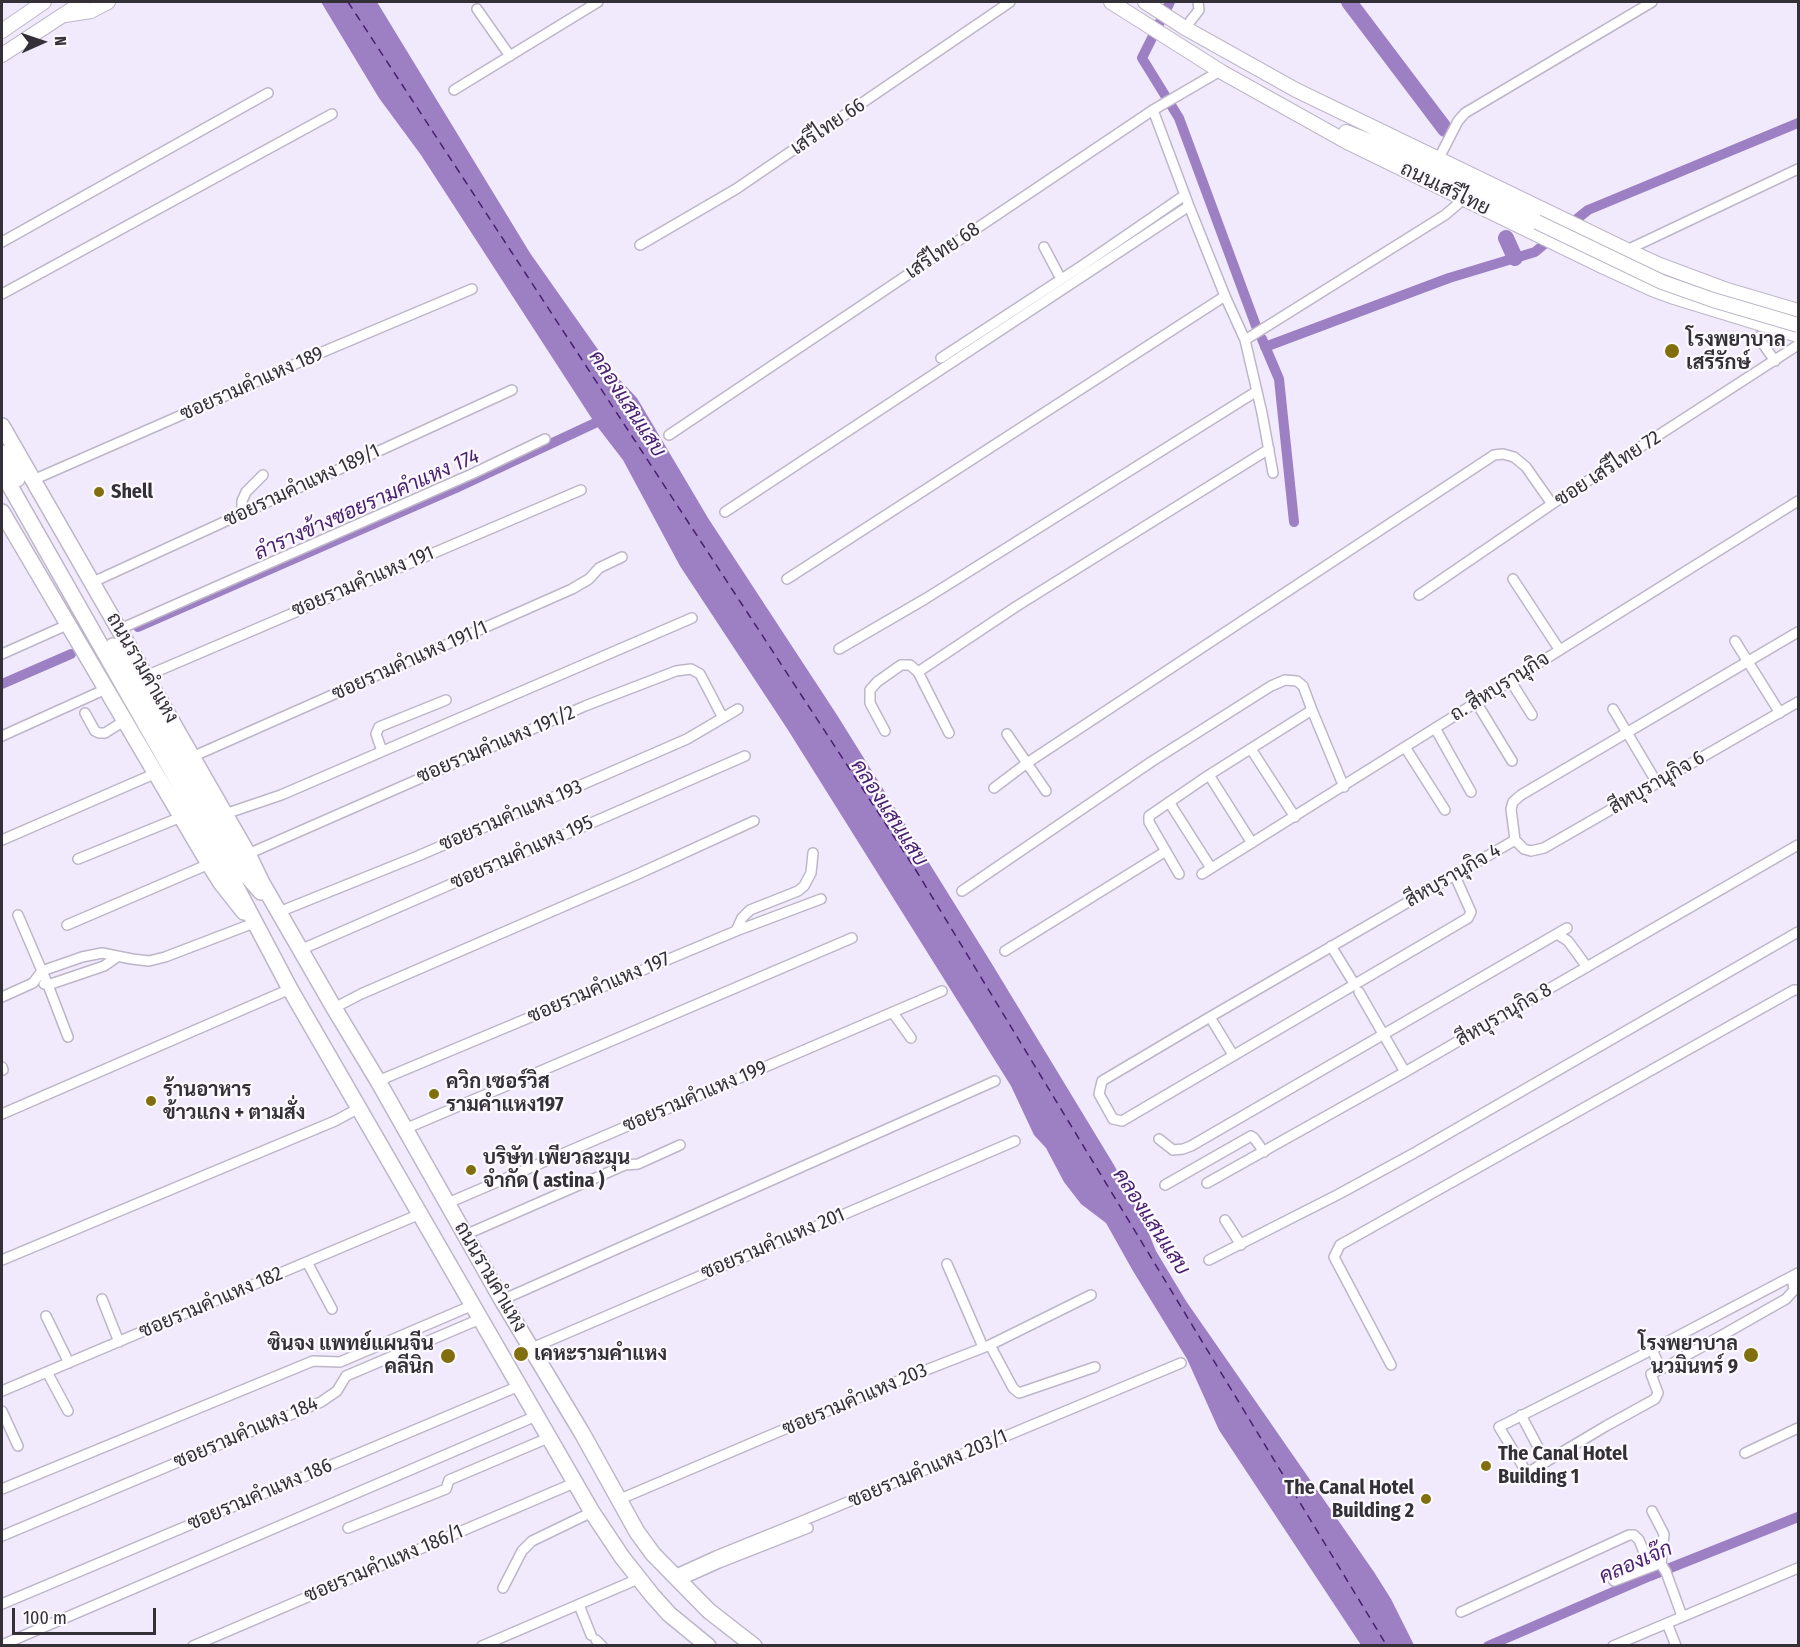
<!DOCTYPE html>
<html>
<head>
<meta charset="utf-8">
<style>
	body { margin:0 }
	#map { position:relative; width:1800px; height:1647px; overflow:hidden; background:#f1eafd; font-family:"Fira Sans Condensed",sans-serif }
	canvas { display:block }
	.frame { position:absolute; inset:0; border:3px solid #333037; pointer-events:none }
	.north { position:absolute; left:12px; top:12px; width:60px; height:60px; -webkit-text-stroke:4px #fcfafe; paint-order:stroke; rotate:87deg; font-size:16px; font-weight:700; line-height:24px; text-align:center; color:#333037 }
	.north::after { content:''; display:block; margin:auto; width:21px; height:27px; background:#333037; clip-path:polygon(50% 0,100% 100%,50% 72%,0 100%) }
	.scale { position:absolute; left:12px; top:1608px; width:144px; height:27px; box-sizing:border-box; border:3px solid #333037; border-top:0; padding-left:8px; font-size:18px; line-height:21px; white-space:nowrap; color:#333037; -webkit-text-stroke:4px #fcfafe; paint-order:stroke }
</style>
</head>
<body>
<div id="map">
<canvas width="1800" height="1647"></canvas>
<div class="frame"></div>
<div class="north">N</div>
<div class="scale">100 m</div>
</div>
<script>
const ctx = document.querySelector('canvas').getContext('2d');
ctx.lineJoin = 'round';
function fill(path, color) { ctx.fillStyle = color; ctx.fill(path, 'evenodd'); }
const shape = rows => new Path2D(rows.map(r => 'M' + r).join(''));
function stroke(path, color, width, dash) { ctx.strokeStyle = color; ctx.lineWidth = width; ctx.lineCap = dash ? 'butt' : 'round'; ctx.setLineDash(dash || []); ctx.stroke(path); }
function label(font, color, halo, rows, align = 'center') {
  ctx.font = font + ' "Fira Sans Condensed",Sarabun,sans-serif'; ctx.lineWidth = 4.5; ctx.setLineDash([]); ctx.textBaseline = 'middle'; ctx.strokeStyle = halo; ctx.fillStyle = color; for (const [text, x, y, turn = 0] of rows) {
    ctx.save(); ctx.translate(x, y); ctx.rotate((+turn || 0) * Math.PI / 180); ctx.textAlign = isNaN(turn) ? turn : align; if (halo) ctx.strokeText(text, 0, 0); ctx.fillText(text, 0, 0); ctx.restore();
  }
}
const water = shape([
	[321,2,377,2,530,253,618,378,637,398,708,518,837,715,992,964,1114,1165,1145,1224,1156,1251,1186,1301,1374,1572,1391,1599,1414,1645,1361,1645,1219,1430,1187,1359,1133,1271,1106,1223,1081,1204,1064,1182,1046,1148,1034,1135,1011,1086,788,730,680,566,623,460,596,425,421,155,379,98]
]);
const canal = shape([
	[1170,2,1142,58,1179,118,1256,326],
	[1567,227,1588,210,1798,123],
	[1262,339,1279,379,1294,522],
	[1265,347,1449,278,1535,252,1554,236],
	[138,627,456,488,608,417],
	[2,684,71,654],
	[1488,1646,1650,1576,1798,1517]
]);
const river = shape([
	[1349,2,1445,129],
	[1506,238,1515,258]
]);
const ferry = shape([
	[348,2,917,872,1387,1646]
]);
const street = shape([
	[477,9,510,56],
	[1185,28,1199,10,1198,2],
	[454,90,598,2],
	[1153,110,1189,206,1225,296,1245,340,1262,413,1273,473],
	[1438,160,1458,121,1465,113,1652,2],
	[2,242,268,93],
	[640,245,736,189,1010,2],
	[1044,247,1061,279],
	[1627,250,1798,169],
	[2,294,332,114],
	[1758,337,1775,361],
	[1245,340,1445,215,1465,198],
	[941,358,1083,265,1185,195],
	[669,435,1153,110,1220,71],
	[33,480,225,396,306,359,472,289],
	[725,512,1189,206],
	[242,513,242,501,246,492,263,475],
	[787,579,1225,296],
	[1513,579,1559,649],
	[93,582,512,390],
	[1419,595,1552,504,1798,345],
	[120,629,474,473,545,439],
	[1735,641,1780,713],
	[839,649,925,599,1257,391],
	[2,654,67,625],
	[146,676,581,490],
	[1510,680,1532,715],
	[1476,702,1512,761],
	[1613,709,1657,783],
	[85,713,95,731,99,733,105,733,124,721],
	[1435,728,1471,792],
	[885,731,870,703,870,690,877,682,901,665,910,665,918,672],
	[949,733,918,672,1017,606,1269,449],
	[1007,734,1046,791],
	[2,736,106,689],
	[1405,747,1445,810],
	[1251,749,1295,817],
	[382,751,376,734,379,727,446,700],
	[192,757,572,589,589,579,599,568,622,557],
	[1209,775,1252,843],
	[994,788,1027,763,1494,455,1503,454,1514,457,1526,467,1552,504],
	[1169,802,1211,868],
	[225,814,281,795,692,618],
	[2,840,154,774],
	[1515,840,1524,849,1531,851,1544,848,1798,702],
	[248,854,585,706,676,671,691,669,700,674,723,718],
	[78,859,181,817],
	[1179,874,1149,822,1149,816,1209,775,1312,710,1344,787],
	[1202,874,1798,501],
	[1455,876,1471,912,1468,918,1122,1121,1113,1119,1099,1094,1102,1081,1210,1017,1515,840,1511,809,1513,802,1521,795,1798,632],
	[962,891,1151,762,1271,686,1285,680,1297,681,1303,686,1312,710],
	[279,912,418,856,687,739,738,709],
	[18,915,48,985,68,1037],
	[67,925,209,864],
	[736,931,742,918,750,910,798,891,804,886,811,873,813,853],
	[1557,934,1568,941,1587,967],
	[1331,946,1355,985],
	[300,950,745,756],
	[1005,951,1166,851],
	[44,984,48,985,104,966,117,957],
	[1359,992,1405,1072],
	[2,997,33,983,42,971,82,957,102,953,132,959,149,961,165,957,254,923],
	[334,1008,361,994,638,874,754,821],
	[893,1013,911,1038],
	[1210,1017,1233,1055],
	[2,1067,3,1070],
	[378,1081,736,931,821,899],
	[2,1114,290,989],
	[405,1129,852,938],
	[1159,1139,1173,1150,1183,1149,1191,1146,1567,928],
	[1207,1183,1405,1072,1798,845],
	[1165,1185,1251,1136,1254,1138,1264,1152],
	[448,1203,942,991],
	[1225,1220,1241,1245],
	[465,1235,625,1165,638,1164,680,1145],
	[2,1260,335,1121,359,1108],
	[1209,1260,1339,1194,1416,1152,1798,932],
	[307,1262,332,1309],
	[947,1264,983,1347],
	[102,1299,119,1342],
	[502,1300,995,1081],
	[46,1316,69,1363],
	[990,1345,1013,1388,1019,1393,1095,1367],
	[532,1348,1015,1141],
	[1652,1350,1661,1369,1673,1363,1786,1299,1794,1290,1792,1277],
	[1391,1365,1334,1257,1340,1245,1794,990,1798,990],
	[1661,1369,1651,1374,1658,1393,1655,1399,1606,1426,1527,1473,1499,1427,1638,1357,1798,1273],
	[47,1372,68,1411],
	[2,1391,420,1214],
	[2,1411,18,1446],
	[1521,1415,1546,1462],
	[1745,1453,1798,1428],
	[2,1489,313,1361,340,1362,473,1305],
	[618,1500,893,1383,990,1345,1091,1295],
	[1652,1511,1664,1534,1661,1564,1666,1572,1682,1616],
	[348,1528,446,1489,449,1480,548,1438],
	[2,1536,321,1402,337,1391,346,1376,480,1319],
	[674,1575,716,1556,795,1524,1181,1363],
	[679,1581,719,1563,808,1528],
	[1614,1581,1656,1565],
	[503,1588,522,1551,532,1541,592,1512],
	[2,1604,519,1386],
	[579,1605,591,1635],
	[1461,1612,1629,1535,1634,1535,1639,1540,1650,1567],
	[1667,1623,1676,1646],
	[596,1640,602,1646],
	[2,1645,536,1416],
	[193,1646,574,1483],
	[482,1646,638,1579],
	[1613,1646,1798,1568]
]);
const secondary = shape([
	[1111,2,1220,71,1347,142,1604,267,1652,289,1671,296,1798,335],
	[1145,2,1185,28,1296,90,1627,250,1660,265,1727,290,1798,311],
	[65,15,91,11,108,2],
	[2,31,44,2],
	[2,55,83,2],
	[1346,132,1372,142,1537,222]
]);
const primary = shape([
	[2,426,248,854,262,883,334,1008,378,1081,502,1300,582,1433,637,1532,653,1554,709,1611,754,1646],
	[2,453,17,479],
	[2,472,213,843,290,989,592,1512,622,1557,652,1595,669,1614,708,1646],
	[2,512,209,864,221,883,244,912],
	[113,646,222,836,247,876,261,892]
]);
const secondaryBridge = shape([
	[1537,222,1662,282,1713,300,1798,325]
]);
const markers = [
	[1672,351,8,"#816e0c"],
	[99,492,6,"#816e0c"],
	[434,1094,6,"#816e0c"],
	[151,1101,6,"#816e0c"],
	[471,1170,6,"#816e0c"],
	[521,1354,8,"#816e0c"],
	[1751,1355,8,"#816e0c"],
	[448,1356,8,"#816e0c"],
	[1486,1466,6,"#816e0c"],
	[1426,1499,6,"#816e0c"]
];
const streetNames = [
	["เสรีไทย 66",828,127,-34],
	["ถนนเสรีไทย",1445,189,26],
	["เสรีไทย 68",943,251,-34],
	["ซอยรามคำแหง 189",252,384,-24],
	["ซอย เสรีไทย 72",1608,469,-33],
	["ซอยรามคำแหง 189/1",302,486,-25],
	["ซอยรามคำแหง 191",363,582,-23],
	["ซอยรามคำแหง 191/1",410,661,-24],
	["ถนนรามคำแหง",142,668,60],
	["ถ. สีหบุรานุกิจ",1500,687,-32],
	["ซอยรามคำแหง 191/2",496,745,-23],
	["สีหบุรานุกิจ 6",1657,783,-30],
	["ซอยรามคำแหง 193",511,816,-23],
	["ซอยรามคำแหง 195",522,853,-24],
	["สีหบุรานุกิจ 4",1453,876,-30],
	["ซอยรามคำแหง 197",599,988,-23],
	["สีหบุรานุกิจ 8",1504,1015,-30],
	["ซอยรามคำแหง 199",695,1097,-23],
	["ซอยรามคำแหง 201",773,1244,-23],
	["ถนนรามคำแหง",490,1277,60],
	["ซอยรามคำแหง 182",211,1303,-23],
	["ซอยรามคำแหง 203",855,1400,-23],
	["ซอยรามคำแหง 184",246,1433,-23],
	["ซอยรามคำแหง 203/1",928,1469,-23],
	["ซอยรามคำแหง 186",260,1495,-23],
	["ซอยรามคำแหง 186/1",384,1564,-23]
];
const poiNames = [
	["โรงพยาบาล",1686,340],
	["เสรีรักษ์",1686,363],
	["Shell",111,492],
	["ควิก เซอร์วิส",446,1082],
	["รามคำแหง197",446,1105],
	["ร้านอาหาร",163,1090],
	["ข้าวแกง + ตามสั่ง",163,1113],
	["บริษัท เพียวละมุน",483,1158],
	["จำกัด ( astina )",483,1181],
	["ซินจง แพทย์แผนจีน",434,1344,"right"],
	["คลีนิก",434,1367,"right"],
	["โรงพยาบาล",1738,1344,"right"],
	["นวมินทร์ 9",1738,1367,"right"],
	["เคหะรามคำแหง",534,1354],
	["The Canal Hotel",1498,1454],
	["Building 1",1498,1477],
	["The Canal Hotel",1414,1488,"right"],
	["Building 2",1414,1511,"right"]
];
const waterNames = [
	["คลองแสนแสบ",627,404,57],
	["ลำรางข้างซอยรามคำแหง 174",367,505,-24],
	["คลองแสนแสบ",889,813,57],
	["คลองแสนแสบ",1151,1222,57],
	["คลองเจ๊ก",1636,1563,-23]
];
fill(water, '#9d7fc4');
stroke(canal, '#9d7fc4', 10);
stroke(river, '#9d7fc4', 16);
stroke(ferry, '#491f71', 1.5, [8, 6]);
stroke(street, '#bdb6c8', 12);
stroke(secondary, '#bdb6c8', 16);
stroke(primary, '#bdb6c8', 18);
stroke(street, '#fff', 9);
stroke(secondary, '#fff', 14);
stroke(primary, '#fff', 15);
stroke(secondaryBridge, '#bdb6c8', 16, []);
stroke(secondaryBridge, '#fff', 14);
for (const [x, y, r, color] of markers) { const dot = new Path2D(); dot.arc(x, y, r, 0, 2 * Math.PI); ctx.fillStyle = color; ctx.fill(dot); stroke(dot, '#fcfafe', 2); }
label('20px', '#333037', '#fcfafe', streetNames);
label('bold 20px', '#333037', '#fcfafe', poiNames, 'left');
label('italic 21px', '#491f71', '#fcfafe', waterNames);
</script>
</body>
</html>
